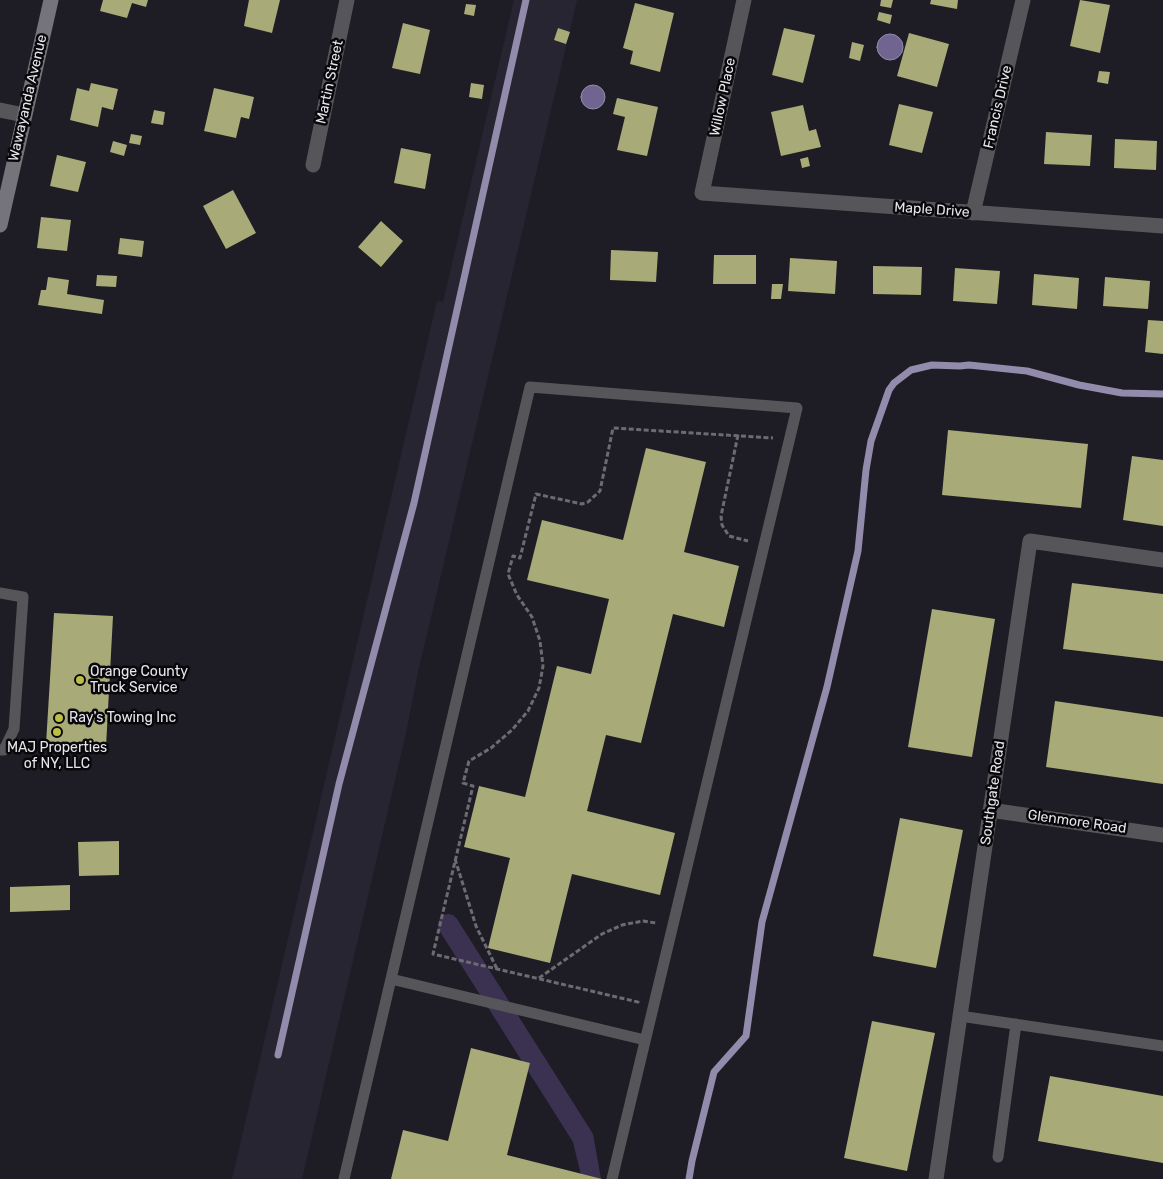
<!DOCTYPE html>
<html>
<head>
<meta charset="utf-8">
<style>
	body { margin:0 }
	canvas { display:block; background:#1e1c24 }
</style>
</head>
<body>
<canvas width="1163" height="1179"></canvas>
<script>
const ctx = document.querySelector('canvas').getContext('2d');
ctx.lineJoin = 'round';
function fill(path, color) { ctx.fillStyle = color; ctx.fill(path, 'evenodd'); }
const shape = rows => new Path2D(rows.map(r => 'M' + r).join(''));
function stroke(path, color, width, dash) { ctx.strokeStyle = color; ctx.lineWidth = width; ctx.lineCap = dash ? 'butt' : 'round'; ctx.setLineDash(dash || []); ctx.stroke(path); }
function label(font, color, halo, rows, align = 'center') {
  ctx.font = font + ' Rubik,sans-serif'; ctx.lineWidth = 5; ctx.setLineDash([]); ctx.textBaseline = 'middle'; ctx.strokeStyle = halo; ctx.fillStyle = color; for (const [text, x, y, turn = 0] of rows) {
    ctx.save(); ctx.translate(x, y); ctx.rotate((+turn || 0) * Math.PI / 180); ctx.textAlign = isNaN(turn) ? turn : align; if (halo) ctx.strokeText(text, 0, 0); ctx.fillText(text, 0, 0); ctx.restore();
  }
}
const built = shape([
	[514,0,577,0,418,672,406,733,302,1179,232,1179,437,301,443,302]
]);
const green = shape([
	[448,914,453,915,457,919,593,1134,601,1179,581,1175,573,1142,439,930,438,925,439,920,443,915]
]);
const water = shape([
	'877 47a13 13 0 1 1 26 0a13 13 0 1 1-26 0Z',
	'581 97a12 12 0 1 1 24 0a12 12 0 1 1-24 0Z'
]);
const stream = shape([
	[278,1055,339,784,414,503,526,0],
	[689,1179,692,1161,714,1072,746,1036,762,922,827,687,858,551,866,470,871,441,889,390,894,383,911,370,932,365,960,366,969,365,1027,371,1079,385,1122,393,1163,394]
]);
const building = shape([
	[103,0,148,0,146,7,132,3,127,18,100,11],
	[249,0,280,0,272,33,244,26],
	[881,0,893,0,891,8,880,6],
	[931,0,958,0,957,9,930,4],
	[1080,0,1110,5,1100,53,1070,46],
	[635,3,674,13,660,72,630,64,633,51,623,48],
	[466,4,476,5,474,16,464,14],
	[879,12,892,15,890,24,877,20],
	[403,23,430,30,420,74,392,68],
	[558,28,570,32,566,44,554,40],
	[784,28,815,35,803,83,772,75],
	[909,33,949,44,937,87,897,76],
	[852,42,864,45,860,61,849,58],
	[1099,71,1110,72,1108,84,1097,82],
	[91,83,118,89,113,110,102,107,98,127,70,120,77,88,89,91],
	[471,83,484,85,482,99,469,97],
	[214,88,254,97,249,119,241,117,236,138,204,131],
	[617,98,658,107,647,156,617,150,625,117,613,114],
	[899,104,933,112,922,153,889,145],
	[803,105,809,131,816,129,821,147,781,156,771,112],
	[154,110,165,112,163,125,151,123],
	[1046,132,1092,135,1090,166,1044,164],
	[131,134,142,136,140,145,129,143],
	[1115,139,1157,141,1156,170,1114,168],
	[113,141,127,145,124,156,110,152],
	[401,148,431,154,425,189,394,183],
	[57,155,86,162,78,192,50,186],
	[808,157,810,166,802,168,800,159],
	[233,190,256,233,226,249,203,206],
	[41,217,71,220,67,251,37,248],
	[381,221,403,241,381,267,358,247],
	[120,238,144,241,142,257,118,254],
	[611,250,658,252,656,282,610,280],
	[714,255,756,255,756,284,713,284],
	[790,258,837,261,835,294,788,291],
	[873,266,922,267,921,295,873,294],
	[955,268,1000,271,997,304,953,301],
	[1034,274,1079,278,1077,309,1032,305],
	[97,275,117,276,116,287,96,286],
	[48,277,69,280,67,294,104,300,102,314,38,305,41,290,46,290],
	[1105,277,1150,281,1148,309,1103,306],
	[772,284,783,284,781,299,771,299],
	[1148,320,1163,321,1163,354,1145,352],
	[948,430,1088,444,1081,508,942,495],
	[646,448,706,462,684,552,739,566,724,627,673,614,641,743,606,735,587,811,675,833,660,895,572,874,550,963,488,948,510,858,464,847,479,786,525,797,557,666,591,674,609,599,527,580,542,520,623,540],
	[1132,456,1163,460,1163,526,1123,520],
	[1072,583,1163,594,1163,661,1063,649],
	[932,609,995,619,972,757,908,747],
	[54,613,113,616,106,747,46,744],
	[1055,701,1163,717,1163,784,1046,767],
	[900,818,963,830,936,968,873,956],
	[119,841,119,875,79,876,78,842],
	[70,885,70,910,10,912,10,887],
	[872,1021,935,1033,907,1171,844,1158],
	[471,1048,530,1063,507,1155,602,1179,391,1179,403,1130,448,1141],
	[1050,1076,1163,1096,1163,1163,1038,1141]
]);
const path = shape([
	[738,435,721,516,722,525,729,536,748,541],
	[455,859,476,926,497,969],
	[539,978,602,934,622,925,643,921,656,923],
	[638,1001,638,1002,433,954,473,786,463,783,469,761,491,748,512,730,528,711,539,688,543,666,540,641,532,617,517,595,508,574,513,556,520,558,536,494,582,504,588,502,600,491,613,428,773,438]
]);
const lane = shape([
	[0,593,23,597,14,729,4,750,0,750],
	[391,979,645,1040],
	[960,1016,1163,1046],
	[998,1157,1016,1024],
	[344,1179,530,387,797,408,612,1179]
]);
const street = shape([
	[744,0,702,193,1163,226],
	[0,110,24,115],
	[313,165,347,0],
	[973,213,1023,0],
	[990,810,1163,835],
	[936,1179,1030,541,1163,560]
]);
const secondary = shape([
	[0,225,51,0]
]);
const markers = [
	[80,680,5,"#bcbf43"],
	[59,718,5,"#bcbf43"],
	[57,732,5,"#bcbf43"]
];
const streetNames = [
	["Martin Street",330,82,-78],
	["Willow Place",723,97,-78],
	["Wawayanda Avenue",28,98,-77],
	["Francis Drive",998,107,-77],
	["Maple Drive",932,210,4],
	["Southgate Road",993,793,-82],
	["Glenmore Road",1077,822,8]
];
const poiNames = [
	["Orange County",90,672],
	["Truck Service",90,688],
	["Ray's Towing Inc",69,718],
	["MAJ Properties",57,748,"center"],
	["of NY, LLC",57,764,"center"]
];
fill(built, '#282532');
fill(green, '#3b3252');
fill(water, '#706490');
stroke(water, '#938bab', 1);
stroke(stream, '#938bab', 7);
fill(building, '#a8aa77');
stroke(path, '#6d6b72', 3, [5, 2.5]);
stroke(lane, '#565559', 11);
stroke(street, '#565559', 15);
stroke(secondary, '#75747b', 15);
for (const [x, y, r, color] of markers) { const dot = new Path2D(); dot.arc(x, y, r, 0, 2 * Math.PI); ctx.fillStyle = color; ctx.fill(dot); stroke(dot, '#08070a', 2); }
label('14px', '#e6e5eb', '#08070a', streetNames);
label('14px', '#e6e5eb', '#08070a', poiNames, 'left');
</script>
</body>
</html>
